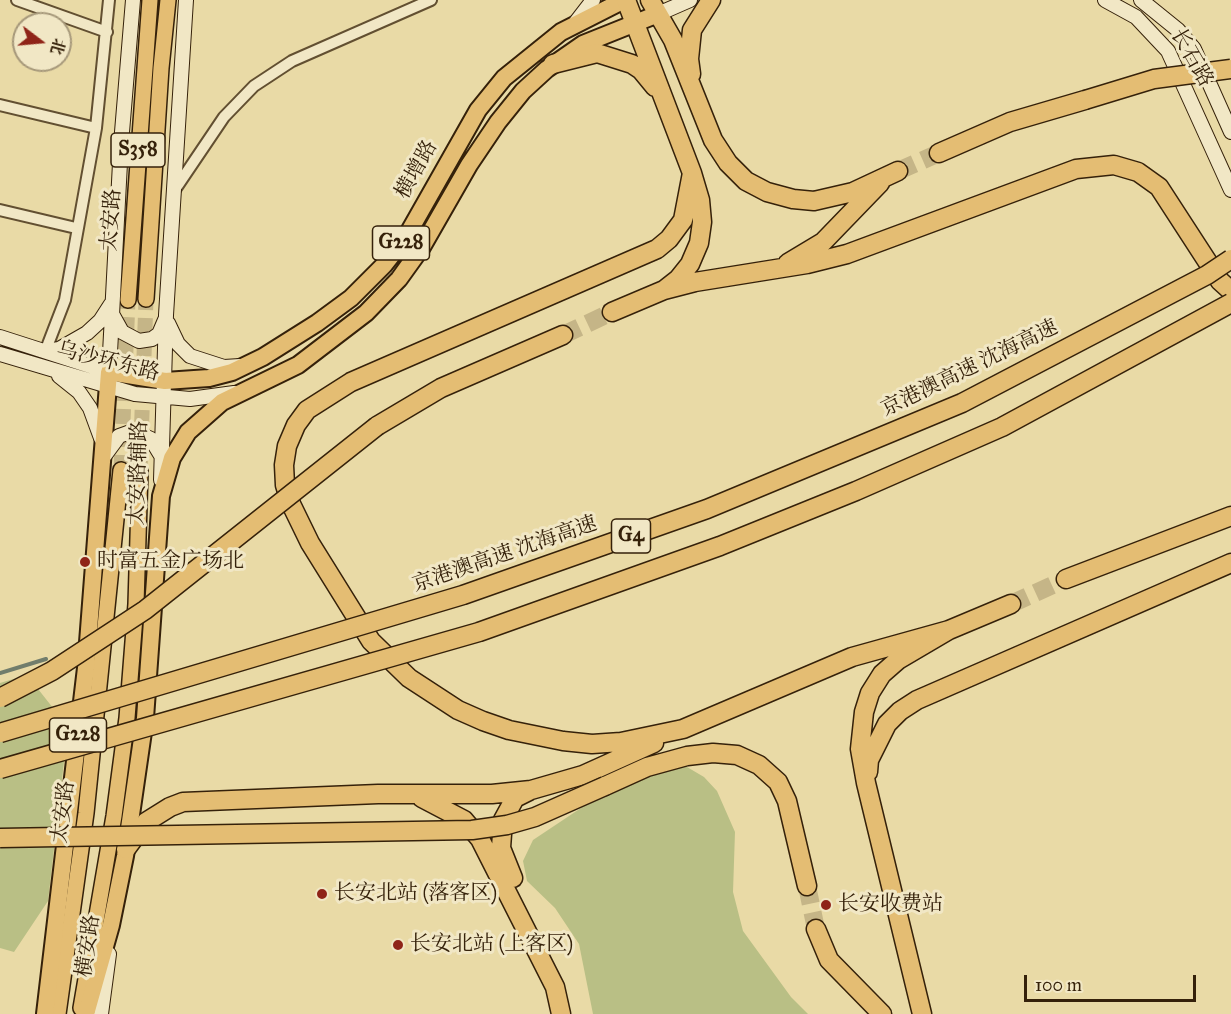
<!DOCTYPE html>
<html>
<head>
<meta charset="utf-8">
<style>
	body { margin:0 }
	#map { position:relative; width:1231px; height:1014px; overflow:hidden; background:#e9daa6; font-family:"IM FELL Great Primer","Noto Serif SC",serif }
	canvas { display:block }
	.north { position:absolute; left:12px; top:12px; width:60px; height:60px; box-sizing:border-box; background:#f1e7c5; border:2px solid #a6987a; border-radius:50%; rotate:106deg; font-size:16px; font-weight:700; line-height:24px; text-align:center; color:#35210a }
	.north::after { content:''; display:block; margin:auto; width:21px; height:27px; background:#8f2418; clip-path:polygon(50% 0,100% 100%,50% 72%,0 100%) }
	.scale { position:absolute; left:1024px; top:975px; width:172px; height:27px; box-sizing:border-box; border:3px solid #35210a; border-top:0; padding-left:8px; font-size:18px; line-height:21px; white-space:nowrap; color:#35210a; -webkit-text-stroke:4px #f1e7c5; paint-order:stroke }
</style>
</head>
<body>
<div id="map">
<canvas width="1231" height="1014"></canvas>
<div class="north">北</div>
<div class="scale">100 m</div>
</div>
<script>
const ctx = document.querySelector('canvas').getContext('2d');
ctx.lineJoin = 'round';
function fill(path, color) { ctx.fillStyle = color; ctx.fill(path, 'evenodd'); }
const shape = rows => new Path2D(rows.map(r => 'M' + r).join(''));
function stroke(path, color, width, dash) { ctx.strokeStyle = color; ctx.lineWidth = width; ctx.lineCap = dash ? 'butt' : 'round'; ctx.setLineDash(dash || []); ctx.stroke(path); }
function label(font, color, halo, rows, align = 'center') {
  ctx.font = font + ' "IM FELL Great Primer","Noto Serif SC",serif'; ctx.lineWidth = 6; ctx.setLineDash([]); ctx.textBaseline = 'middle'; ctx.strokeStyle = halo; ctx.fillStyle = color; for (const [text, x, y, turn = 0] of rows) {
    ctx.save(); ctx.translate(x, y); ctx.rotate((+turn || 0) * Math.PI / 180); ctx.textAlign = isNaN(turn) ? turn : align; if (halo) ctx.strokeText(text, 0, 0); ctx.fillText(text, 0, 0); ctx.restore();
  }
}
const green = shape([
	[27,675,68,727,48,901,14,952,0,948,0,683],
	[687,767,704,777,717,791,735,832,733,892,743,931,791,997,808,1014,593,1014,579,944,555,908,527,881,523,861,533,840,602,794,665,768]
]);
const stream = shape([
	[0,673,46,659]
]);
const primaryTunnel = shape([
	[121,470,128,300],
	[140,471,146,299]
]);
const motorwayTunnel = shape([
	[898,171,939,153],
	[563,335,612,312],
	[1011,604,1066,579],
	[807,886,816,929]
]);
const minor = shape([
	[17,0,107,32],
	[0,105,96,128],
	[174,191,224,117,254,86,292,61,431,0],
	[0,210,76,228],
	[45,352,65,300,96,128,109,0]
]);
const secondary = shape([
	[1105,0,1136,17,1168,51,1231,190],
	[1141,0,1178,30,1194,49,1231,132],
	[658,14,690,0],
	[576,22,593,0],
	[112,314,122,332,139,341,152,339,159,334,165,320],
	[168,323,178,344,190,356,224,367,240,366],
	[0,337,109,372,121,144,133,0],
	[47,351,59,349,87,333,100,321,111,304],
	[0,354,135,394,190,399,234,393],
	[59,376,79,392,90,408,101,438],
	[105,455,119,436,133,431,151,439,162,457],
	[161,480,166,315,186,0],
	[101,1014,109,954]
]);
const primary = shape([
	[146,299,161,68,168,0],
	[128,300,150,0],
	[81,1008,114,816,127,718,136,604,140,471],
	[58,1014,86,813,121,470]
]);
const trunk = shape([
	[45,1014,86,668,109,372,165,381,209,378,232,372,263,357,317,323,351,298,384,265,406,237,478,110,504,78,561,32,624,0],
	[86,1014,111,925,125,856,145,718,161,496,172,458,188,432,222,402,298,365,366,313,399,279,422,247,469,165,498,122,523,91,547,69,583,44,658,14]
]);
const motorway = shape([
	[650,0,673,40,713,140,728,163,746,181,767,192,793,199,814,201,853,192,898,171],
	[553,64,597,53,632,64,641,70,655,87],
	[691,74,689,59,692,30,711,0],
	[939,153,1010,122,1085,100],
	[692,173,683,220,669,239,657,249,351,382,307,410,296,425,287,446,284,465,285,485,291,504,310,543,371,641,409,678,458,710,483,721,509,730,563,741,592,744,621,742,683,729,852,657,949,630],
	[788,263,823,242,880,183],
	[664,290,695,282,807,264,847,254,1076,169,1114,165,1138,172,1159,187,1220,281,1231,291],
	[612,312,664,290,678,279,690,264,699,243,702,222,700,200,692,173,626,0],
	[377,426,441,388,563,335],
	[1066,579,1231,516],
	[868,772,869,760,887,724,900,711,917,700,1231,563],
	[605,786,647,767,687,756,713,753,737,755,759,765,778,782,787,801,807,886],
	[422,798,464,820,480,839,555,987,561,1014],
	[126,849,146,822,170,807,183,802,378,794,492,794,531,790,583,775,654,743],
	[513,878,501,848,503,820,515,798,529,791],
	[816,929,829,960,882,1014],
	[922,1014,866,783,860,749,864,712,870,693,882,674,898,660,949,630,1011,604]
]);
const motorwayBridge = shape([
	[1085,100,1154,79,1231,69],
	[0,698,52,671,145,610,377,426],
	[0,733,463,595,707,509,962,403,1207,275,1231,259],
	[0,769,479,632,720,546,856,491,1002,427,1231,303],
	[0,838,472,830,507,825,535,817,605,786]
]);
const markers = [
	[85,562,6,"#8f2418"],
	[322,894,6,"#8f2418"],
	[826,905,6,"#8f2418"],
	[398,945,6,"#8f2418"]
];
const shields = [
	[138,150,54],
	[401,243,57],
	[631,536,39],
	[78,735,57]
];
const shieldNames = [
	["S358",138,150],
	["G228",401,243],
	["G4",631,536],
	["G228",78,735]
];
const streetNames = [
	["长石路",1191,58,60],
	["横增路",417,170,-61],
	["太安路",112,220,-86],
	["乌沙环东路",108,362,14],
	["京港澳高速 沈海高速",970,369,-26],
	["太安路辅路",139,473,-88],
	["京港澳高速 沈海高速",505,555,-19],
	["太安路",64,812,-83],
	["横安路",89,946,-82]
];
const poiNames = [
	["时富五金广场北",97,562],
	["长安北站 (落客区)",334,894],
	["长安收费站",838,905],
	["长安北站 (上客区)",410,945]
];
fill(green, '#b9bf85');
stroke(stream, '#717d6c', 4);
stroke(primaryTunnel, '#c5b587', 15, [15, 8]);
stroke(motorwayTunnel, '#c5b587', 18, [18, 9]);
stroke(minor, '#624f31', 14);
stroke(secondary, '#35210a', 16);
stroke(primary, '#35210a', 18);
stroke(trunk, '#35210a', 20);
stroke(motorway, '#35210a', 21);
stroke(minor, '#f1e7c5', 10);
stroke(secondary, '#f1e7c5', 14);
stroke(primary, '#e4bd73', 15);
stroke(trunk, '#e4bd73', 16);
stroke(motorway, '#e4bd73', 18);
stroke(motorwayBridge, '#35210a', 21, []);
stroke(motorwayBridge, '#e4bd73', 18);
for (const [x, y, r, color] of markers) { const dot = new Path2D(); dot.arc(x, y, r, 0, 2 * Math.PI); ctx.fillStyle = color; ctx.fill(dot); stroke(dot, '#f1e7c5', 2); }
for (const [x, y, w] of shields) { const box = new Path2D(); box.roundRect(x - w / 2, y - 17, w, 34, 4.5); ctx.fillStyle = '#f1e7c5'; ctx.fill(box); stroke(box, '#35210a', 1.5); }
label('bold 20px', '#35210a', null, shieldNames);
label('21px', '#35210a', '#f1e7c5', streetNames);
label('21px', '#35210a', '#f1e7c5', poiNames, 'left');
</script>
</body>
</html>
